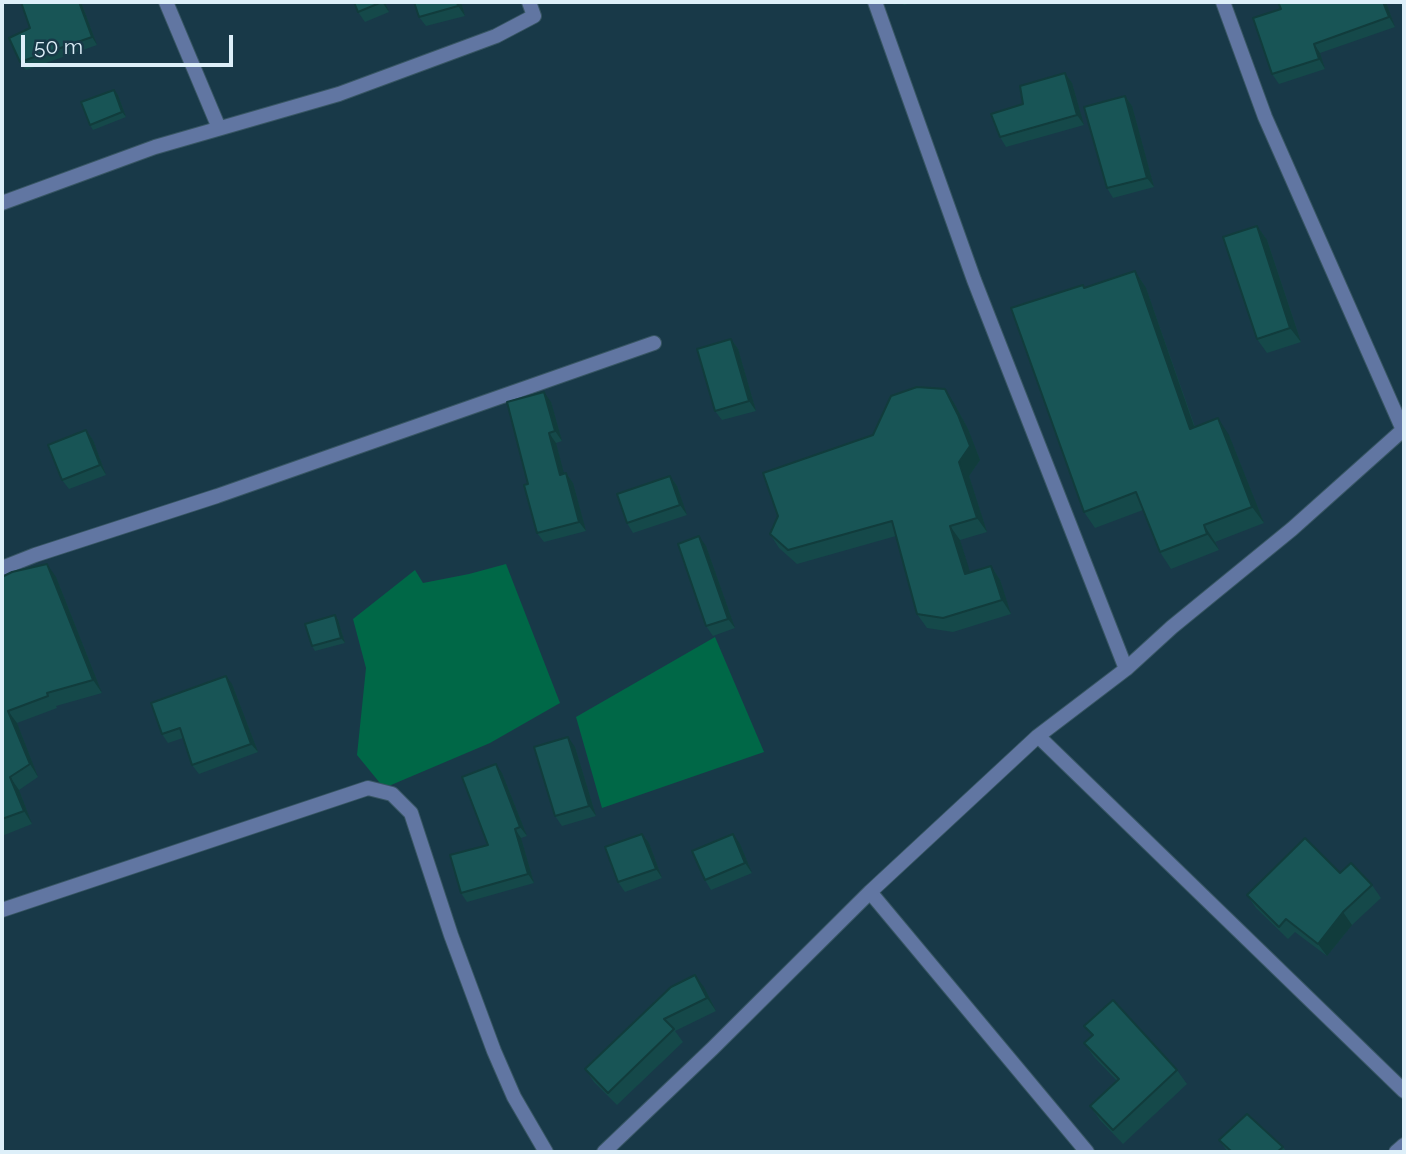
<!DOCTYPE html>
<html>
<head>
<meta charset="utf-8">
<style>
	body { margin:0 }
	#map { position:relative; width:1406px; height:1154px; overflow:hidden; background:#183948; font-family:Raleway,sans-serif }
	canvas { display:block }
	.frame { position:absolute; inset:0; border:4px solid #ddeff9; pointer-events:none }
	.scale { position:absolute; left:21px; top:35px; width:212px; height:32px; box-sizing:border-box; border:4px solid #ddeff9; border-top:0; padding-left:9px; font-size:21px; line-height:24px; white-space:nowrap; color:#ddeff9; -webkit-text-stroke:5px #183948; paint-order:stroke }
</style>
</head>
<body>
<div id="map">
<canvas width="1406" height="1154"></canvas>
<div class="frame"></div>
<div class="scale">50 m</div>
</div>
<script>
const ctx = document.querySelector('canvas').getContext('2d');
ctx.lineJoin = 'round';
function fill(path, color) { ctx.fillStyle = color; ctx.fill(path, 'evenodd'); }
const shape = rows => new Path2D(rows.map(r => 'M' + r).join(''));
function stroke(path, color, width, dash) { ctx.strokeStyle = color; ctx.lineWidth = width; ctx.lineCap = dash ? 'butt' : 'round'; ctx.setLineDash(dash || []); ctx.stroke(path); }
const green = shape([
	[506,564,560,703,490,743,384,788,357,755,366,668,353,619,415,570,423,583,469,574],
	[715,637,764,752,602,808,576,717]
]);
const minor = shape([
	[166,2,219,128],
	[875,2,974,280,1126,669],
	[1223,2,1265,117,1403,430],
	[2,203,155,147,339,94,496,36,534,16,529,2],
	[2,568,35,555,217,496,654,343],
	[1038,736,1404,1091],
	[870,892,1087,1152],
	[2,910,368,788,392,794,411,813,451,935,494,1051,514,1097,546,1152],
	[604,1152,713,1048,870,892,1038,736,1126,669,1172,627,1292,529,1404,429],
	[1396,1152,1404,1145]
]);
const wall = shape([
	[21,2,81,2,97,45,26,70,20,62,30,28],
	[354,2,385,2,389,12,365,22,358,12],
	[414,2,461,2,465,16,426,26,419,17],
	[901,2,915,2,904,5],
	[1386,2,1395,27,1320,53,1325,69,1279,84,1272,74,1253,18],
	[1065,73,1072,83,1084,125,1006,147,1000,137,1023,104],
	[114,90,118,95,126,117,93,130,90,125],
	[1125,96,1132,106,1154,187,1113,198,1107,188],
	[1257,226,1267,240,1301,342,1267,353,1257,339],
	[1135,271,1146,288,1195,427,1229,435,1264,523,1215,542,1219,550,1171,569,1160,552,1143,510,1095,528,1084,512,1085,288],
	[731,339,738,349,756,411,722,420,715,411],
	[945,389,954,403,968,429,980,460,969,476,987,532,960,540,970,573,991,566,1000,580,1011,614,953,632,927,628,917,614,896,536,797,564,779,548,770,534,873,435],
	[551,402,562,441,556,443,564,474,566,473,573,483,586,531,544,542,537,533,528,484],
	[86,430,93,440,106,475,69,489,62,480],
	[670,476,677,486,687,515,633,533,627,523],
	[706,546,735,628,713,636,706,626],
	[2,577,56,577,102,693,56,706,57,708,17,723,38,777,19,790,32,824,2,836],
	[335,615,338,620,345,643,315,651,312,646],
	[232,684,258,752,199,774,192,765,183,738,168,743,162,734],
	[575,747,596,816,562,826,555,816],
	[502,773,527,836,521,838,534,883,467,902,461,893,488,845],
	[642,834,649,843,662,878,625,892,618,882],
	[740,844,752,873,711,890,705,880],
	[1340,873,1372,885,1381,898,1352,925,1327,956,1295,932,1288,939,1256,908,1247,895],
	[704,987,716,1011,675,1031,683,1042,617,1105,594,1082,585,1069],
	[1084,1026,1177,1070,1187,1084,1123,1144,1100,1120,1090,1106,1117,1081,1094,1057,1084,1043,1092,1036],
	[1219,1140,1283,1147,1287,1152,1228,1152]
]);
const shadedWall = shape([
	[79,2,81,2,97,45,92,37],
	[382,2,385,2,389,12],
	[457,2,461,2,465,16,458,6],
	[1383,2,1386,2,1395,27,1389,17],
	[1314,44,1320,53,1325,69,1319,59],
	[1065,73,1072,83,1084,125,1077,115],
	[114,90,118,95,126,117,122,112],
	[1125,96,1132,106,1154,187,1147,178],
	[1257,226,1267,240,1301,342,1290,328],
	[1135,271,1146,288,1201,446,1190,429],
	[731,339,738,349,756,411,749,401],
	[945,389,954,403,968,429,980,460,969,476,987,532,977,518,959,462],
	[544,392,551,402,562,441,555,431],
	[1218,418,1229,435,1264,523,1252,507],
	[86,430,93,440,106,475,100,465],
	[549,433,556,443,567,485,560,475],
	[566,473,573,483,586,531,579,522],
	[670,476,677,486,687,515,680,505],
	[1204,525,1215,542,1219,550,1207,534],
	[950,526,960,540,975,588,965,574],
	[699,536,706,546,735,628,728,619],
	[47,564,56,577,102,693,93,680],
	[991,566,1000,580,1011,614,1002,600],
	[335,615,338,620,345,643,341,638],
	[226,676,232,684,258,752,251,744],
	[8,711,17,723,38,777,30,764],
	[568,737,575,747,596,816,589,806],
	[496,764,502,773,527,836,520,827],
	[10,777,19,790,32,824,24,811],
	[515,829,521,838,534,883,528,874],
	[642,834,649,843,662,878,656,869],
	[733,834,740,844,752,873,745,863],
	[1343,912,1352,925,1327,956,1318,944],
	[695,975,704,987,716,1011,707,998]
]);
const building = shape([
	[21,2,79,2,92,37,20,62,9,38,30,28,21,2],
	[354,2,382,2,358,12,354,2],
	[414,2,457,2,458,6,419,17,414,2],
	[1278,2,1383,2,1389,17,1314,44,1319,59,1272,74,1253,18,1281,9,1278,2],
	[1065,73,1077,115,1000,137,991,114,1023,104,1020,86,1065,73],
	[114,90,122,112,90,125,81,102,114,90],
	[1125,96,1147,178,1107,188,1084,107,1125,96],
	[1257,226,1290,328,1257,339,1223,237,1257,226],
	[1135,271,1190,429,1218,418,1252,507,1204,525,1207,534,1160,552,1136,492,1084,512,1011,308,1083,285,1084,288,1135,271],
	[731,339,749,401,715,411,697,349,731,339],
	[917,387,945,389,958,415,970,446,959,462,977,518,950,526,965,574,991,566,1002,600,943,618,917,614,892,521,788,550,770,534,778,516,763,473,873,435,891,396,917,387],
	[544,392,555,431,549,433,560,475,566,473,579,522,537,533,524,485,528,484,507,402,544,392],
	[86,430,100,465,62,480,48,445,86,430],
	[670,476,680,505,627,523,617,494,670,476],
	[699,536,728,619,706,626,678,544,699,536],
	[47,564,93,680,47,693,48,696,8,711,30,764,10,777,24,811,2,819,2,577,12,572,47,564],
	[335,615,341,638,312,646,305,624,335,615],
	[226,676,251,744,192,765,180,728,162,734,151,703,226,676],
	[568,737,589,806,555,816,534,747,568,737],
	[496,764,520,827,515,829,528,874,461,893,450,855,488,845,462,777,496,764],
	[642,834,656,869,618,882,605,847,642,834],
	[733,834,745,863,705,880,692,851,733,834],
	[1305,838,1340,873,1351,863,1372,885,1343,912,1318,944,1286,919,1279,927,1247,895,1305,838],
	[695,975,707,998,664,1019,674,1029,608,1093,585,1069,671,987,695,975],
	[1113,1000,1177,1070,1113,1130,1090,1106,1119,1079,1084,1043,1093,1035,1084,1026,1113,1000],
	[1247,1114,1283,1147,1277,1152,1232,1152,1219,1140,1247,1114]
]);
fill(green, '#006847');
stroke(minor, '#385664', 16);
stroke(minor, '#6176a2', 14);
fill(wall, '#15494a');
fill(shadedWall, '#113c3c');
fill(building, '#185556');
stroke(building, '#113c3c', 2);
</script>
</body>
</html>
